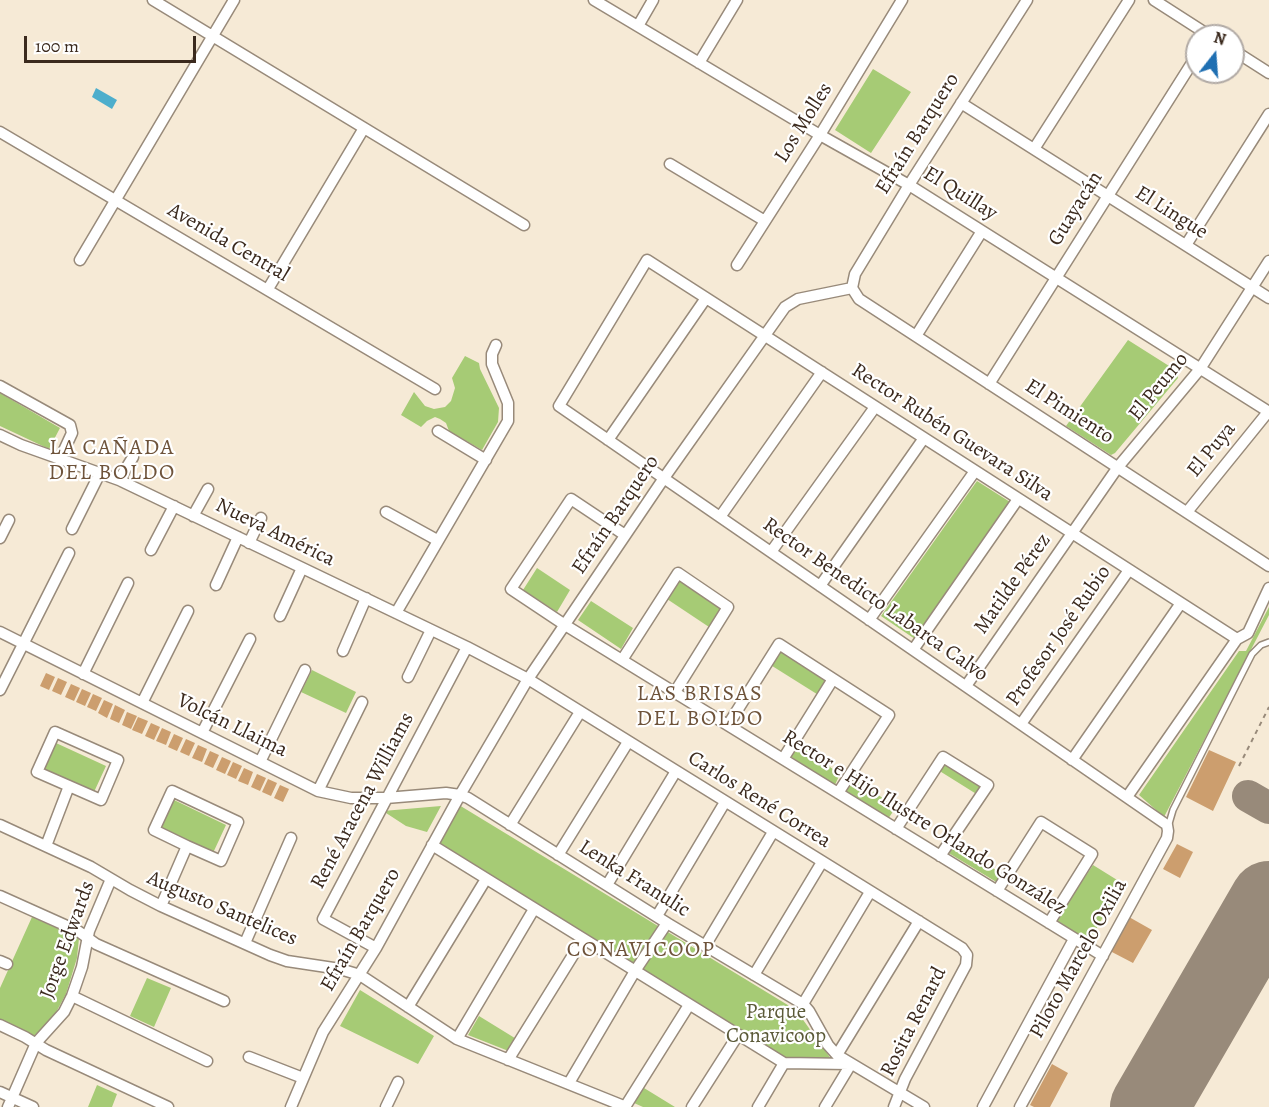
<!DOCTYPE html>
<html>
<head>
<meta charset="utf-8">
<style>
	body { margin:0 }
	#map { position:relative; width:1269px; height:1107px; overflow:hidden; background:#f6ead6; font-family:Alegreya,serif }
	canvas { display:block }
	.north { position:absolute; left:1185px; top:24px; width:60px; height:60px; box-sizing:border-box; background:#fff; border:2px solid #b1aaa5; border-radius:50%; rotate:17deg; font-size:16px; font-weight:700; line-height:24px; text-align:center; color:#3b2a1e }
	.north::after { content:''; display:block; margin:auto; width:21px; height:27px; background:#1f6fb2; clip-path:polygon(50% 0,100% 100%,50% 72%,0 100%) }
	.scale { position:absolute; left:24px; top:36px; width:172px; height:27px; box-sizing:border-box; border:3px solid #3b2a1e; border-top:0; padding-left:8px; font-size:18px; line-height:21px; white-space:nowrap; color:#3b2a1e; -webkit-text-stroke:4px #fff; paint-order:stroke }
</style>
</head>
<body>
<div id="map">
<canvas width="1269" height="1107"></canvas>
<div class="north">N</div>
<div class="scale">100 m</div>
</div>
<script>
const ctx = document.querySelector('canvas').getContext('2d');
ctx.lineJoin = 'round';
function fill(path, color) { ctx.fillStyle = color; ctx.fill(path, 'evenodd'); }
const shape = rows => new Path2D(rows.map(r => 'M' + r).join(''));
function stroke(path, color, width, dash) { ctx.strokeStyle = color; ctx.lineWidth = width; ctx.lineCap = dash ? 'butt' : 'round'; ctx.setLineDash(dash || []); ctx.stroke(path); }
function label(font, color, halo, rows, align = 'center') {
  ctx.font = font + ' Alegreya,serif'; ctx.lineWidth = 4.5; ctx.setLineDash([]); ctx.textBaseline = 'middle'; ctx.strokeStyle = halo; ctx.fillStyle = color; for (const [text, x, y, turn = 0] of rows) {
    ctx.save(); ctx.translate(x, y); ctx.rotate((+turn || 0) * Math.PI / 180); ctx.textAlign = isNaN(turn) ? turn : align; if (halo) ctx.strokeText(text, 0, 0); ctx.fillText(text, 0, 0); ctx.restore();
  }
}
const green = shape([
	[873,69,911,92,871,153,835,130],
	[1128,340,1177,371,1178,378,1115,453,1111,455,1066,426],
	[465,356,479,363,480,369,499,408,498,422,482,450,449,431,446,423,440,419,435,417,427,421,421,427,401,415,414,392,425,406,434,409,445,407,451,401,455,388,452,378],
	[0,393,60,428,49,449,0,426],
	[977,481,1010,502,915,639,881,616],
	[537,568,570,590,557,612,523,590],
	[679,580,722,608,709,627,667,599],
	[591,601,633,628,621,649,578,620],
	[1269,607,1269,615,1164,817,1139,795,1239,651,1246,651],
	[780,647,831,680,820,696,769,664],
	[312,670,356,692,346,713,301,692],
	[56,743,106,766,94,792,44,769],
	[797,744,840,774,834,787,790,756],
	[945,760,985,786,978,795,938,770],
	[853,778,896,807,888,819,844,792],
	[172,799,226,825,213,853,158,828],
	[459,805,796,1010,834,1063,784,1057,438,842],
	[441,806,427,832,406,826,383,811],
	[954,841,1003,875,998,883,947,852],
	[1093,865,1122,883,1089,942,1056,920],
	[32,917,79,938,77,958,66,994,54,1016,34,1036,0,1020,0,988],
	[147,978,171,988,154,1027,130,1016],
	[360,990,434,1036,418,1064,340,1026],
	[479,1016,518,1040,511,1052,468,1035],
	[97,1085,117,1094,112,1107,88,1107],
	[644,1088,675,1107,643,1107,634,1103]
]);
const water = shape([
	[96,88,117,100,112,109,92,97]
]);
const taxiway = shape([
	[1248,796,1269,808]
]);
const runway = shape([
	[1149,1107,1269,900]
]);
const building = shape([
	[46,673,55,677,49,690,40,686],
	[58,678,67,682,61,695,52,691],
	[71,684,80,688,74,701,65,697],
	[82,689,91,693,85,706,76,702],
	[93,694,102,698,96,711,87,707],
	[104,700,113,704,107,718,98,713],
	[115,705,125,710,119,723,110,719],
	[127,712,137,716,131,729,122,725],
	[138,717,148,721,142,734,132,730],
	[151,723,160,727,154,740,145,736],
	[162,728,171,732,166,745,156,741],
	[174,734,183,738,177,751,168,747],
	[186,739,195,743,189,756,180,752],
	[198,745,207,749,202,762,192,758],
	[1209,750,1236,762,1213,811,1186,797],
	[210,751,219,755,213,768,204,764],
	[222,757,231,761,225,774,216,770],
	[233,762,242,766,236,779,227,775],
	[244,768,253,772,248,785,238,781],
	[257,774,266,778,260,791,251,787],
	[268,779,277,783,271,796,262,792],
	[280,785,289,789,283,802,274,798],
	[1177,844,1193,852,1180,878,1163,869],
	[1129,917,1152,930,1133,963,1110,951],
	[1052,1064,1068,1073,1050,1107,1034,1107,1030,1105]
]);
const path = shape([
	[1239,766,1269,707]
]);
const service = shape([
	[1168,827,1173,810,1252,654,1261,645,1269,642]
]);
const minor = shape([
	[153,0,524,225],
	[594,0,820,135,909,185,1269,412],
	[1154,0,1210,36],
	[638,26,653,0],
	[1233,50,1269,73],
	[699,63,737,0],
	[961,103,1269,298],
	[0,132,435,389],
	[1034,149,1129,0],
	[670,164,765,221],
	[1186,245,1269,114],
	[80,260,234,0],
	[737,265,820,135,902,0],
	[852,288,859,299,1269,566],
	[852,288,855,274,909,185,1027,0],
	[268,289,364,128],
	[916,336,982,231],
	[989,384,1197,55],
	[0,386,70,425,72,433,60,459],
	[438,431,486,460],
	[0,435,21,445,119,480,467,647,528,679,962,948,967,955,966,965,905,1079,894,1107],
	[608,440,706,298],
	[119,480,133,457],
	[386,512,437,540],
	[1187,512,1268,412],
	[193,516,208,489],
	[720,517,822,372],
	[72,529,100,473],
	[625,535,571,499,511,589,565,625,1103,956],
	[0,538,9,520],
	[249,543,261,518],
	[151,550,174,506],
	[771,552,875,407],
	[216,585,238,537],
	[820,586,924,438],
	[396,613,508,421,508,403,492,364,492,354,496,345],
	[280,616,302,568],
	[869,620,975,471],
	[0,632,318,791,351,798,386,798,446,793,460,795,468,798,667,923,803,1004,809,1011,828,1045,837,1055,924,1107],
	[913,650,1018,499],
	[343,651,366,598],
	[622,660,678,573,728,607,675,692],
	[83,674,128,583],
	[408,677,431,630],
	[966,686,1118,467,1200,369,1269,261],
	[0,690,69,553],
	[142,703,188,611],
	[1021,724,1129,570],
	[728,725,779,644,889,715,838,793],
	[202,733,250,639],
	[783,759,833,679],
	[1072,760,1181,603],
	[260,762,305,670],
	[318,791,362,702],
	[1127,797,1237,639,1248,633,1269,588],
	[0,825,91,867,130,890,161,906,270,955,287,961,340,969,360,975,457,1039,626,1107],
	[510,825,580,712],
	[896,829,943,757,988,785,940,856],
	[432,845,784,1063,849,1064],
	[46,846,69,786,101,800,118,760,55,732,37,772,69,786],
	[558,855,628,742],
	[607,885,676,771],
	[997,891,1041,822,1092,854,1049,923],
	[0,896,78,931,96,944,224,1001],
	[161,906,187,846,221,861,238,822,172,791,154,830,187,846],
	[657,916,725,802],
	[245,943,291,838],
	[705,946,773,832],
	[376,948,323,919,467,647],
	[0,961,7,964],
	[754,975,822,862],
	[72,996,207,1061],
	[803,1004,870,892],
	[408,1007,486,879],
	[0,1025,25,1037,46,1050,168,1107],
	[457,1039,534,909],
	[837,1055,919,921],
	[249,1057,303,1078],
	[508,1060,583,939],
	[569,1083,635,971,667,923],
	[0,1092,33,1107],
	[8,1107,36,1043,64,1012,72,996,82,967,89,931,111,879],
	[291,1107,323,1032,376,948,460,795,528,679,664,478,785,307,798,299,852,288],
	[386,1107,398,1082],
	[625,1107,689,1005],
	[692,1107,738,1035],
	[758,1107,784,1063],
	[825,1107,851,1064],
	[983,1107,1074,939],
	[1020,1107,1167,838,1168,831,1167,825,559,406,647,260,1237,639]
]);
const streetNames = [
	["Los Molles",804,123,-58],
	["Efraín Barquero",918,134,-58],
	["El Quillay",960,194,32],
	["Guayacán",1076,209,-58],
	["El Lingue",1171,213,32],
	["Avenida Central",228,243,30],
	["El Peumo",1159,387,-51],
	["El Pimiento",1069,412,33],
	["Rector Rubén Guevara Silva",952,433,33],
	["El Puya",1212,450,-51],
	["Efraín Barquero",616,515,-56],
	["Nueva América",275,533,26],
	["Matilde Pérez",1013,584,-55],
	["Rector Benedicto Labarca Calvo",875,600,35],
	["Profesor José Rubio",1059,636,-55],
	["Volcán Llaima",232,726,26],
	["Carlos René Correa",759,800,32],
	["René Aracena Williams",363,801,-62],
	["Rector e Hijo Ilustre Orlando González",924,823,32],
	["Lenka Franulic",634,879,32],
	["Augusto Santelices",222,909,23],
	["Efraín Barquero",361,930,-60],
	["Jorge Edwards",68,940,-70],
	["Piloto Marcelo Oxilia",1079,959,-61],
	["Rosita Renard",914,1022,-63]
];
const parkNames = [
	["Parque",776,1013],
	["Conavicoop",776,1037]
];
const neighbourhoodNames = [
	["LA CAÑADA",112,449],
	["DEL BOLDO",112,474],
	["LAS BRISAS",700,695],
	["DEL BOLDO",700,720],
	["CONAVICOOP",641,951]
];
fill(green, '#a6cb75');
fill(water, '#4daecc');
stroke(taxiway, '#988a7a', 32);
stroke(runway, '#988a7a', 78);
fill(building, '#cc9e6e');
stroke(service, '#988a7a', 8);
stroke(minor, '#988a7a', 13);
stroke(path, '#988a7a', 2, [4.5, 4.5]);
stroke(service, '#fff', 5);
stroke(minor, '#fff', 10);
label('21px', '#3b2a1e', '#fff', streetNames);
label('21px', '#5b5a38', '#fff', parkNames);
ctx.letterSpacing = '1.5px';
label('22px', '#6e533a', '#fff', neighbourhoodNames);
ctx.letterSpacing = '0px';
</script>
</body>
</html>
